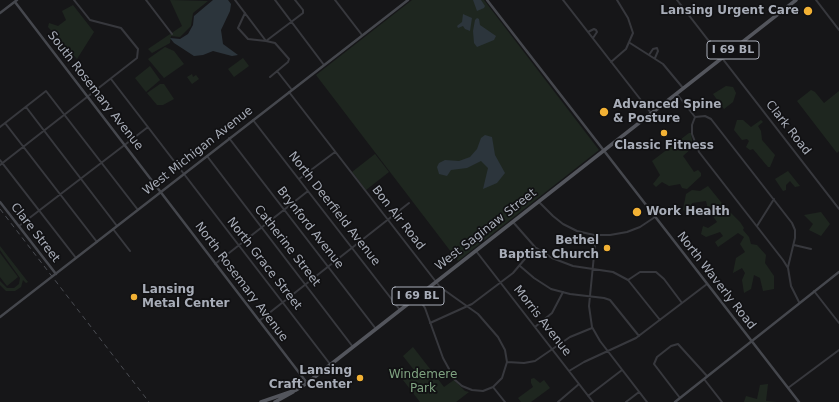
<!DOCTYPE html>
<html>
<head>
<meta charset="utf-8">
<style>
	body { margin:0 }
	canvas { display:block; background:#161618 }
</style>
</head>
<body>
<canvas width="839" height="402"></canvas>
<script>
const ctx = document.querySelector('canvas').getContext('2d');
ctx.lineJoin = 'round';
function fill(path, color) { ctx.fillStyle = color; ctx.fill(path, 'evenodd'); }
const shape = rows => new Path2D(rows.map(r => 'M' + r).join(''));
function stroke(path, color, width, dash) { ctx.strokeStyle = color; ctx.lineWidth = width; ctx.lineCap = dash ? 'butt' : 'round'; ctx.setLineDash(dash || []); ctx.stroke(path); }
function label(font, color, halo, rows, align = 'center') {
  ctx.font = font + ' "DejaVu Sans",sans-serif'; ctx.lineWidth = 3.5; ctx.setLineDash([]); ctx.textBaseline = 'middle'; ctx.strokeStyle = halo; ctx.fillStyle = color; for (const [text, x, y, turn = 0] of rows) {
    ctx.save(); ctx.translate(x, y); ctx.rotate((+turn || 0) * Math.PI / 180); ctx.textAlign = isNaN(turn) ? turn : align; if (halo) ctx.strokeText(text, 0, 0); ctx.fillText(text, 0, 0); ctx.restore();
  }
}
const green = shape([
	[170,0,208,1,193,13,191,26,180,37,171,36,170,43,152,53,148,49,182,26],
	[412,0,484,0,599,150,458,261,316,75],
	[73,5,94,32,77,59,48,27,49,23,58,26,66,20,62,11],
	[165,47,174,51,184,64,164,78,148,59],
	[243,58,249,66,234,77,228,69],
	[150,66,160,80,146,92,135,78],
	[192,74,193,77,196,75,199,79,192,84,187,77],
	[160,84,164,84,174,99,163,105,157,105,147,93],
	[726,86,733,87,736,93,733,102,724,109,713,94],
	[811,90,815,92,824,103,839,91,839,151,837,153,797,101],
	[737,120,743,120,751,127,761,120,763,122,758,126,761,131,762,140,775,155,770,167,768,167,753,149,750,150,746,147,749,141,747,139,742,140,734,130],
	[689,133,691,133,693,147,683,156,692,169,694,172,698,170,701,173,701,176,687,189,682,188,680,184,669,186,662,182,656,187,653,184,660,175,652,161],
	[375,154,389,172,366,190,352,172],
	[788,171,800,186,795,187,790,181,786,185,786,190,783,191,775,179],
	[708,186,725,207,740,222,744,228,743,230,749,237,751,244,757,245,766,255,765,263,774,276,774,289,763,291,760,278,754,275,751,289,744,293,742,280,745,273,742,268,733,273,736,258,745,252,740,244,744,237,738,233,718,247,715,242,723,236,720,232,706,237,701,234,703,226,708,228,717,222,708,209,706,201,692,203,688,214,683,210,686,194,692,190,700,191],
	[821,212,830,224,821,236,809,230,813,224,804,215],
	[0,246,28,282,26,283,23,280,21,287,15,291,6,291,0,285,0,281,7,288,14,288,19,284,20,278,0,250],
	[0,253,18,277,7,286,0,277],
	[413,347,444,387,454,380,465,391,469,392,456,402,420,402,403,380,414,370,403,356],
	[534,378,540,383,544,380,550,388,531,402,521,402,518,398,533,387,531,383,531,379],
	[768,384,766,401,777,402,744,402,746,396,757,399,760,385]
]);
const water = shape([
	[213,0,228,0,231,4,230,11,221,30,223,44,238,55,232,56,213,51,203,55,194,56,174,43,170,38,180,39,188,34,193,25,194,16],
	[473,0,481,0,485,6,484,8,477,11],
	[463,14,472,18,470,31,465,29,463,26,458,28,457,26,462,22],
	[477,18,479,19,480,25,496,36,494,40,477,47,474,43,473,31,475,20],
	[485,135,492,137,495,155,505,173,497,183,483,189,488,168,481,161,467,168,451,170,447,176,439,174,437,167,439,163,445,160,459,161,470,157,477,149,481,138]
]);
const street = shape([
	[146,0,172,34],
	[235,0,266,41,275,43,289,59,288,62,270,77],
	[275,0,324,65],
	[335,0,362,35],
	[563,0,651,113],
	[677,0,839,209],
	[816,0,839,30],
	[245,13,238,28,248,39,266,41,303,13,303,10,295,0],
	[588,32,594,29,596,30,597,32,593,38],
	[630,43,663,64,683,88],
	[649,55,653,49,657,48,658,51,655,58],
	[611,62,626,49,633,33,628,18,617,0],
	[277,71,292,90],
	[111,79,330,364],
	[289,92,440,287,478,314,498,337,505,350,507,362,502,378,493,387,483,391,472,390,462,386,455,380,443,358,425,308,417,296],
	[677,94,695,117],
	[26,107,117,226],
	[695,117,692,125,692,134,699,152,783,260,788,268,791,286,799,302],
	[695,117,705,116,711,119,792,223,795,230,795,238,788,267],
	[253,120,400,310],
	[5,123,97,242],
	[0,127,46,91,138,210],
	[229,138,376,329],
	[207,156,353,347],
	[0,160,76,258],
	[0,165,137,58,138,49,121,28,90,20,74,0],
	[299,179,335,152],
	[539,202,553,216,563,224,577,231,594,235,610,235,627,232,640,227,655,217],
	[513,222,535,247,552,258,573,266,613,272,628,280,660,320],
	[19,226,148,127],
	[757,226,774,199],
	[113,229,130,251],
	[596,235,589,306,592,327,600,341,647,402],
	[794,245,811,249],
	[476,251,593,402],
	[215,264,308,191],
	[520,266,534,278,551,289,570,294,604,298,610,300,639,336],
	[628,280,640,272,656,272,664,279,682,303],
	[814,291,839,323],
	[259,321,409,203],
	[430,323,472,304,513,273,535,247],
	[535,327,552,313,563,292],
	[507,362,524,363,535,361,570,337,592,328],
	[569,371,584,362,636,338,707,284],
	[704,379,722,402],
	[493,387,505,402],
	[788,388,839,350],
	[588,396,622,370],
	[680,398,654,364,657,357,671,346,678,344,707,376],
	[558,402,579,384],
	[626,402,639,392]
]);
const secondary = shape([
	[487,0,799,402],
	[15,2,307,383],
	[0,13,17,0],
	[0,202,56,274],
	[0,317,408,0],
	[675,402,839,272]
]);
const primary = shape([
	[261,402,296,390,307,383,796,0],
	[275,402,293,392]
]);
const rail = shape([
	[0,209,149,402]
]);
const markers = [
	[808,11,5,"#f2b134"],
	[604,112,5,"#f2b134"],
	[664,133,4,"#f2b134"],
	[637,212,5,"#f2b134"],
	[607,248,4,"#f2b134"],
	[134,297,4,"#f2b134"],
	[360,378,4,"#f2b134"]
];
const shields = [
	[733,50,52],
	[418,296,52]
];
const shieldNames = [
	["I 69 BL",733,50],
	["I 69 BL",418,296]
];
const poiNames = [
	["Lansing Urgent Care",799,11],
	["Advanced Spine",613,105,"left"],
	["& Posture",613,119,"left"],
	["Classic Fitness",664,146,"center"],
	["Work Health",646,212,"left"],
	["Bethel",599,241],
	["Baptist Church",599,255],
	["Lansing",142,290,"left"],
	["Metal Center",142,304,"left"],
	["Lansing",352,371],
	["Craft Center",352,385]
];
const streetNames = [
	["South Rosemary Avenue",95,91,52],
	["Clark Road",788,128,52],
	["West Michigan Avenue",198,151,-38],
	["North Deerfield Avenue",334,209,52],
	["Bon Air Road",398,218,52],
	["Brynford Avenue",310,228,52],
	["West Saginaw Street",486,230,-38],
	["Clare Street",35,233,52],
	["Catherine Street",287,246,52],
	["North Grace Street",264,264,52],
	["North Waverly Road",716,281,52],
	["North Rosemary Avenue",241,282,53],
	["Morris Avenue",542,321,52]
];
const parkNames = [
	["Windemere",423,375],
	["Park",423,389]
];
fill(green, '#1e261f');
fill(water, '#2c353c');
stroke(street, '#37383d', 2);
stroke(secondary, '#45474d', 2.5);
stroke(primary, '#53555c', 3.5);
stroke(rail, '#4a4c52', 1, [5, 4]);
for (const [x, y, r, color] of markers) { const dot = new Path2D(); dot.arc(x, y, r, 0, 2 * Math.PI); ctx.fillStyle = color; ctx.fill(dot); stroke(dot, '#111113', 1.5); }
for (const [x, y, w] of shields) { const box = new Path2D(); box.roundRect(x - w / 2, y - 9, w, 18, 3); ctx.fillStyle = '#111113'; ctx.fill(box); stroke(box, '#a8adb8', 1); }
label('bold 11px', '#a8adb8', null, shieldNames);
label('bold 12px', '#a8adb8', '#111113', poiNames, 'right');
label('12px', '#a8adb8', '#111113', streetNames);
label('12px', '#7fa381', '#111113', parkNames);
</script>
</body>
</html>
